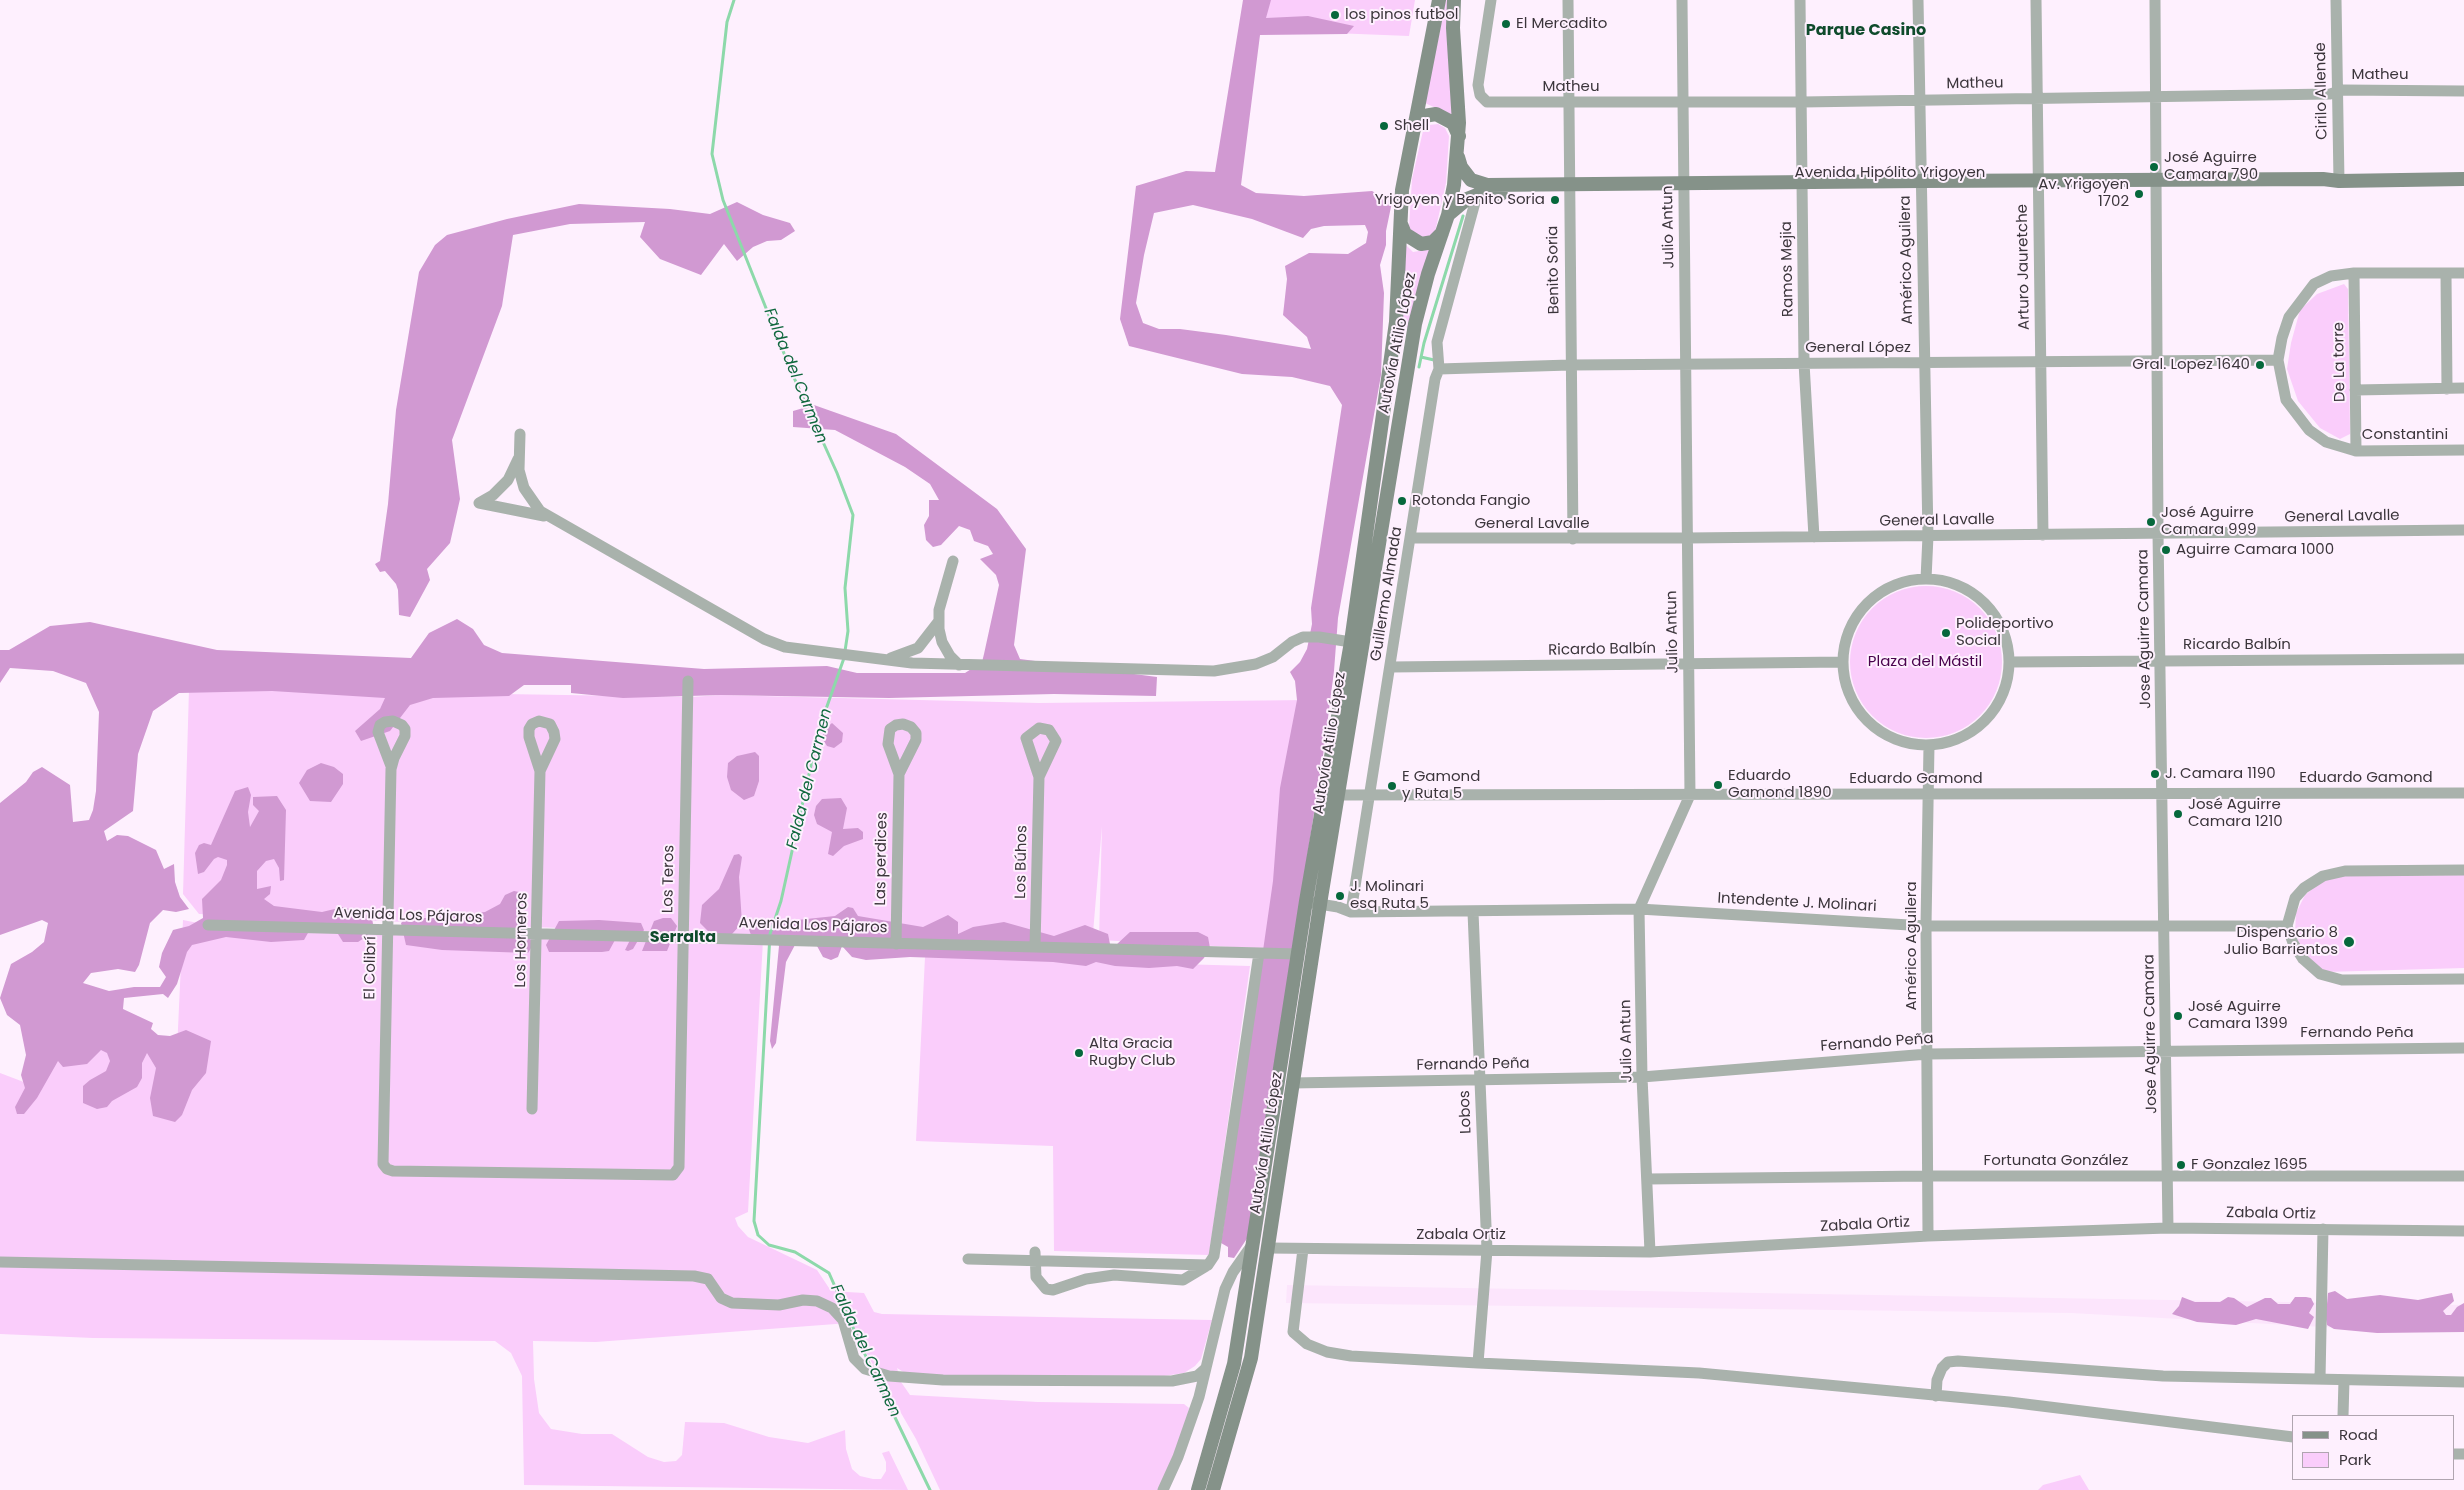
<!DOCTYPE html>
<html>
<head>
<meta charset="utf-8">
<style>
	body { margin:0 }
	#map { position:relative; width:2464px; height:1490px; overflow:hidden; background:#fef0fe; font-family:Poppins,sans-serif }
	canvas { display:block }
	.legend { position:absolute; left:2292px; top:1415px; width:162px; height:65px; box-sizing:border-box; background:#fef0fe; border:1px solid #b0a5b0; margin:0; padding:6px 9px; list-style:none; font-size:15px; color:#3b353b }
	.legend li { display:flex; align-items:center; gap:10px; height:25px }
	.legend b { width:25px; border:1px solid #b0a5b0 }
</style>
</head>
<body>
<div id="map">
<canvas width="2464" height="1490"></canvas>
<ul class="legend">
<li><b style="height:6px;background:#859289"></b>Road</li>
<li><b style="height:14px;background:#facdfb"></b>Park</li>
</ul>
</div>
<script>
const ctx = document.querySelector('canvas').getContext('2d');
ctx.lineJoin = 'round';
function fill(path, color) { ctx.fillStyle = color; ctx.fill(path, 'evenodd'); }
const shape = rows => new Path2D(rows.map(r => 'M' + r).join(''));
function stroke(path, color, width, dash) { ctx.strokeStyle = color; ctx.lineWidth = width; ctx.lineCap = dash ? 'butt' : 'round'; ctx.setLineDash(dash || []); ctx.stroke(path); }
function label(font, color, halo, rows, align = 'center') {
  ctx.font = font + ' Poppins,sans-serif'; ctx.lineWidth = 4; ctx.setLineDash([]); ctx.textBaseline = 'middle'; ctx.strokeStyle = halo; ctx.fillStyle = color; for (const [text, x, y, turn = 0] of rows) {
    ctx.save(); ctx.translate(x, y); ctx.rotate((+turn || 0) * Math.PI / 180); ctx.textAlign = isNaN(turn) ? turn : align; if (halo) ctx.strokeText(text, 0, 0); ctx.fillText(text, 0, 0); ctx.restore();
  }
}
const built = shape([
	[1287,1285,2464,1305,2464,1330,2342,1328,2071,1313,1286,1303]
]);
const green = shape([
	[1260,0,1415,0,1409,36,1257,30],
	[1446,0,1447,0,1453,116,1425,103],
	[1438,124,1445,128,1449,136,1446,183,1435,232,1432,236,1418,238,1409,228,1412,179,1423,131,1429,125],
	[1404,243,1413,252,1431,249,1410,328,1401,326,1404,300],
	[2344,284,2348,289,2350,434,2340,439,2320,428,2298,401,2287,369,2291,343,2300,310,2317,294],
	'1850 662a76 76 0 1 1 152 0a76 76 0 1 1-152 0Z',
	[189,689,691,697,721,695,1039,703,1308,700,1272,949,1099,940,1102,826,1092,945,765,936,199,914,183,894],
	[2464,875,2464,968,2325,972,2304,956,2295,933,2296,913,2305,895,2323,880,2337,876],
	[183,920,208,925,763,940,748,1212,735,1218,738,1226,748,1237,817,1270,831,1291,864,1293,874,1312,882,1314,1212,1320,1201,1359,1195,1366,1184,1373,1164,1376,955,1376,905,1373,897,1368,901,1382,910,1395,1038,1402,1184,1404,1189,1408,1188,1414,1179,1447,1159,1490,940,1490,916,1439,849,1323,596,1342,533,1341,534,1379,539,1413,551,1429,582,1434,612,1434,648,1457,664,1462,676,1461,682,1455,685,1422,724,1423,769,1437,808,1443,845,1430,846,1449,852,1469,860,1476,873,1479,881,1479,886,1471,886,1462,882,1453,889,1451,908,1490,524,1485,522,1376,511,1353,495,1341,93,1338,0,1334,0,1073,29,1084,72,1041,177,1050],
	[925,957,1250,966,1209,1255,1054,1251,1053,1146,916,1141],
	[2080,1475,2089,1490,2038,1490,2043,1485]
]);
const forest = shape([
	[1243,0,1271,0,1266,18,1308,16,1354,26,1347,34,1260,35,1241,185,1256,193,1304,196,1372,191,1392,202,1386,231,1386,245,1380,265,1384,293,1381,375,1338,618,1334,671,1324,749,1248,1237,1234,1258,1228,1257,1228,1247,1221,1243,1273,881,1280,788,1297,700,1295,681,1290,672,1300,662,1307,649,1312,624,1311,608,1342,405,1330,386,1292,377,1242,374,1129,346,1120,319,1136,186,1186,171,1215,172],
	[1193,205,1252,219,1303,238,1311,229,1324,226,1365,225,1368,232,1366,243,1348,254,1309,253,1285,266,1287,279,1283,315,1307,337,1311,349,1226,335,1180,329,1159,329,1143,323,1136,303,1144,255,1154,213],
	[737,202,763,215,790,223,795,231,781,240,767,241,753,247,737,261,724,244,701,275,660,259,640,237,645,222,570,224,513,235,502,306,452,440,460,499,450,543,427,569,430,580,410,617,399,615,398,590,396,584,385,571,380,572,375,564,380,561,388,504,396,410,419,272,435,245,447,235,507,219,579,204,670,209,710,214],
	[814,405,896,434,997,509,1026,549,1014,645,1020,659,1157,677,1156,696,1054,694,889,698,721,695,623,698,571,693,571,685,524,685,509,696,433,698,410,705,390,731,361,741,355,731,380,709,385,698,272,691,179,693,153,711,138,754,133,811,104,831,107,841,117,835,128,836,156,850,164,869,174,864,175,882,180,897,189,909,176,912,163,910,150,923,139,965,135,972,118,969,91,973,83,983,109,991,134,987,160,987,166,977,159,967,162,953,173,930,189,926,203,918,202,899,221,880,227,865,227,860,218,857,214,859,204,872,198,874,195,853,199,845,204,843,211,845,235,791,248,787,251,795,248,812,250,827,259,811,253,805,253,797,277,796,286,810,284,880,280,881,279,868,274,859,266,861,257,871,257,889,271,886,270,894,264,899,274,906,322,912,343,907,365,914,372,918,373,924,367,936,358,942,343,942,338,934,313,924,304,940,271,942,226,937,192,945,187,952,177,984,168,998,163,994,124,998,123,1009,153,1023,151,1029,158,1035,170,1036,186,1030,211,1041,206,1073,192,1090,182,1115,175,1122,153,1116,150,1098,156,1068,147,1053,142,1063,142,1078,137,1087,112,1101,107,1107,97,1109,83,1103,83,1086,90,1080,106,1071,110,1061,107,1053,101,1050,87,1064,63,1067,58,1061,37,1098,24,1114,17,1114,15,1107,25,1088,21,1075,26,1055,20,1025,7,1015,0,998,11,964,32,952,44,942,48,923,42,920,0,935,0,803,26,782,33,772,42,767,70,785,73,822,89,820,93,810,96,791,99,712,86,683,53,671,10,668,0,683,0,650,9,650,50,626,90,622,217,650,411,658,429,633,457,619,473,629,484,645,502,653,704,669,827,666,857,673,965,673,982,662,984,654,999,585,996,575,980,559,993,554,988,546,974,541,970,530,959,526,941,545,933,547,926,540,924,525,929,516,929,500,939,500,930,484,905,467,835,430,793,427,793,411],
	[832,723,843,733,842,742,834,748,827,746,822,738,824,730],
	[755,752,759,756,759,781,754,796,744,800,731,790,727,777,728,763,737,756],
	[321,763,334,767,343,774,343,784,331,802,310,801,299,783,307,770],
	[841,798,847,808,843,829,858,828,863,832,863,839,844,846,833,856,828,854,832,832,817,824,814,815,816,806,822,799],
	[739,854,742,857,739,877,742,923,732,934,712,935,700,923,702,905,719,889,734,855],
	[514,891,524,893,524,899,517,908,533,945,528,953,442,950,406,945,401,923,406,918,430,918,485,912,500,904,505,895],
	[848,907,853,908,858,916,923,927,948,915,958,922,958,934,973,927,1004,922,1054,936,1085,925,1108,934,1110,944,1116,945,1130,932,1198,932,1208,937,1210,948,1204,958,1193,969,1177,966,1149,968,1115,966,1096,962,1086,966,1053,962,910,957,866,960,852,957,842,946,838,957,831,960,823,957,817,946,796,943,786,962,776,1043,772,1049,770,1041,779,946,773,936,751,935,747,924,754,921,797,920,835,916],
	[663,918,671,918,677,926,667,951,642,951,654,921],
	[599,920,641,923,644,930,633,949,628,951,625,950,630,940,615,940,609,951,602,952,549,952,546,945,559,921],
	[2335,1291,2347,1299,2380,1295,2418,1300,2452,1293,2454,1301,2443,1311,2446,1315,2451,1315,2457,1307,2464,1303,2464,1332,2377,1333,2334,1329,2327,1325,2324,1308,2327,1304,2328,1293],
	[2182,1297,2195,1302,2220,1302,2228,1297,2234,1298,2247,1307,2265,1298,2271,1298,2278,1304,2290,1304,2295,1297,2306,1297,2311,1298,2314,1304,2309,1313,2314,1317,2308,1329,2256,1319,2236,1325,2197,1322,2172,1314,2179,1306]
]);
const stream = shape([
	[734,0,727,22,712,154,723,200,791,371,837,473,853,515,845,588,848,631,845,651],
	[1421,357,1434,360],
	[1419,367,1424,343,1463,216],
	[844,658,819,729,781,901,770,934,754,1221,758,1235,769,1245,795,1252,829,1273,871,1368],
	[875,1376,930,1490]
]);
const minor = shape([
	[1491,0,1478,85,1480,95,1487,102,1802,102,2330,94,2343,90,2464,91],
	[1568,0,1573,539],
	[1800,0,1804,363,1814,537],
	[1918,0,1928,536,1926,579],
	[2036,0,2043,535],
	[2155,0,2158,533,2168,1228],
	[2336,0,2339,181],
	[2354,273,2356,451],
	[2464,273,2354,273,2331,276,2314,284,2289,317,2282,338,2278,360,2286,400,2309,430,2326,442,2356,451,2464,450],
	[2446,274,2447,389],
	[1439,369,1570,365,2278,360],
	[2355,390,2464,388],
	[520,434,519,470,524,488,540,511,764,639,785,647,912,663,1214,671,1256,664,1273,657,1292,642,1303,637,1319,637,1351,642],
	[518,459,508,480,493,495,479,503,544,516],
	[1411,538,1687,538,2464,530],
	[953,561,939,610,939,629,942,642,950,656,959,665],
	'1843 662a83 83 0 1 1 166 0a83 83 0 1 1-166 0Z',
	[891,658,918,648,939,621],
	[2010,662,2464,659],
	[1391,667,1843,662],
	[391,766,378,732,380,725,385,722,393,721,402,725,405,729,405,736,394,758,391,769,383,1164,387,1169,393,1171,673,1175,679,1167,688,681],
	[1338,795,2464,793],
	[2464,870,2345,871,2323,876,2304,888,2295,898,2287,926,2293,943,2303,959,2320,974,2342,980,2464,979],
	[1313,903,1338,907,1351,912,1639,909,1926,926,2287,926],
	[1351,912,1435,379,1439,369,1437,342,1477,195],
	[1473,912,1487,1250,1478,1363],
	[208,925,1298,954],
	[896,944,899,774,888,744,890,729,896,725,903,724,911,727,916,733,916,740,899,774],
	[1035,947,1039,777,1026,738,1039,728,1049,730,1056,741,1039,777],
	[1292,1083,1642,1077,1928,1054,2464,1048],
	[532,1109,540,771,529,737,529,729,532,724,539,721,550,724,554,732,555,739,540,771],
	[1647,1179,1927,1176,2464,1176],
	[1928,1236,1926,926,1929,745],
	[1268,1248,1650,1252,1928,1236,2168,1228,2464,1231],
	[1303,1249,1293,1332,1307,1344,1327,1352,1351,1356,1478,1363,1699,1373,2009,1402,2293,1437],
	[1035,1252,1036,1277,1046,1289,1053,1290,1086,1279,1114,1275,1183,1280,1208,1265,1214,1256,1259,953],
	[1650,1252,1642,1077,1639,909,1690,795,1682,0],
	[968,1259,1208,1265],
	[0,1262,694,1276,708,1279,721,1298,732,1303,779,1305,803,1300,817,1301,832,1308,843,1320,854,1358,865,1369,889,1376,943,1380,1172,1381,1197,1376,1206,1368,1225,1289,1233,1272,1252,1245],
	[2320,1379,2323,1229],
	[1936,1396,1937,1380,1942,1368,1948,1362,1958,1361,2163,1376,2464,1382],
	[2343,1416,2344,1380],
	[2453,1454,2464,1454],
	[1163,1490,1178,1457,1199,1397,1206,1368]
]);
const secondary = shape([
	[1414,125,1424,116,1436,114,1453,123,1459,136],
	[1458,157,1461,167,1471,180,1487,185,1921,181,2323,179,2339,181,2464,179],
	[1448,215,1467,199,1477,195,1501,194],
	[1401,224,1405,234,1421,244,1433,242,1442,233],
	[1198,1490,1234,1364,1306,901,1351,642,1396,322,1402,190,1439,0],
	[1213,1490,1251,1358,1321,898,1415,324,1428,274,1448,215,1454,185,1459,123,1453,28,1454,0]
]);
const markers = [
	[1335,15,5,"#06683c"],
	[1506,24,5,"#06683c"],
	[1384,126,5,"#06683c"],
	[2154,167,5,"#06683c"],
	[2139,194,5,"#06683c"],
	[1555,200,5,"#06683c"],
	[2260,365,5,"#06683c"],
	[1402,501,5,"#06683c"],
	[2151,522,5,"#06683c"],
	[2166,550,5,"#06683c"],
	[1946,633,5,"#06683c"],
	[2155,774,5,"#06683c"],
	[1718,785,5,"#06683c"],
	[1392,786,5,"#06683c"],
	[2178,814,5,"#06683c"],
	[1340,896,5,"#06683c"],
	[2349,942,6,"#06683c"],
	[2178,1016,5,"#06683c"],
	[1079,1053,5,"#06683c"],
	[2181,1165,5,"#06683c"]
];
const poiNames = [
	["los pinos futbol",1345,15],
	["El Mercadito",1516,24],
	["Shell",1394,126],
	["José Aguirre",2164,158],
	["Camara 790",2164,175],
	["Av. Yrigoyen",2129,185,"right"],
	["1702",2129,202,"right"],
	["Yrigoyen y Benito Soria",1545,200,"right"],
	["Gral. Lopez 1640",2250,365,"right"],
	["Rotonda Fangio",1412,501],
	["José Aguirre",2161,513],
	["Camara 999",2161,530],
	["Aguirre Camara 1000",2176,550],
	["Polideportivo",1956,624],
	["Social",1956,641],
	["J. Camara 1190",2165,774],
	["Eduardo",1728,776],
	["Gamond 1890",1728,793],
	["E Gamond",1402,777],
	["y Ruta 5",1402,794],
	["José Aguirre",2188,805],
	["Camara 1210",2188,822],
	["J. Molinari",1350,887],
	["esq Ruta 5",1350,904],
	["Dispensario 8",2338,933,"right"],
	["Julio Barrientos",2338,950,"right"],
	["José Aguirre",2188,1007],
	["Camara 1399",2188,1024],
	["Alta Gracia",1089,1044],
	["Rugby Club",1089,1061],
	["F Gonzalez 1695",2191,1165]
];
const streetNames = [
	["Matheu",2380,75],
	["Matheu",1975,84,-1],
	["Matheu",1571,87],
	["Cirilo Allende",2322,91,-91],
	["Avenida Hipólito Yrigoyen",1890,173],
	["Julio Antun",1669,227,-91],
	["Américo Aguilera",1907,260,-91],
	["Arturo Jauretche",2024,267,-91],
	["Ramos Mejia",1788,269,-91],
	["Benito Soria",1554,270,-91],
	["Autovía Atilio López",1398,343,-79],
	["General López",1858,348],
	["De La torre",2340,362,-91],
	["Constantini",2405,435],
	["General Lavalle",2342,517,-1],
	["General Lavalle",1937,521,-1],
	["General Lavalle",1532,524],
	["Guillermo Almada",1387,594,-81],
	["Jose Aguirre Camara",2145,629,-91],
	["Julio Antun",1673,632,-91],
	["Ricardo Balbín",2237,645],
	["Ricardo Balbín",1602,650,-1],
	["Autovía Atilio López",1330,743,-81],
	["Eduardo Gamond",2366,778],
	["Eduardo Gamond",1916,779],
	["Las perdices",882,859,-89],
	["Los Búhos",1022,862,-89],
	["Los Teros",669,879,-89],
	["Intendente J. Molinari",1797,903,3],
	["Avenida Los Pájaros",408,916,2],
	["Avenida Los Pájaros",813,926,2],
	["Los Horneros",522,940,-89],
	["Américo Aguilera",1912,946,-90],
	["El Colibrí",371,968,-89],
	["Fernando Peña",2357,1033],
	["Jose Aguirre Camara",2151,1034,-91],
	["Julio Antun",1627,1041,-91],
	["Fernando Peña",1877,1043,-4],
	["Fernando Peña",1473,1065,-1],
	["Lobos",1466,1112,-92],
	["Autovía Atilio López",1267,1143,-81],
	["Fortunata González",2056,1161],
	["Zabala Ortiz",2271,1214,1],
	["Zabala Ortiz",1865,1225,-3],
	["Zabala Ortiz",1461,1235]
];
const parkNames = [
	["Plaza del Mástil",1925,662]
];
const neighbourhoodNames = [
	["Parque Casino",1866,31],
	["Serralta",683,938]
];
const waterNames = [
	["Falda del Carmen",795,376,68],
	["Falda del Carmen",810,779,-76],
	["Falda del Carmen",865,1351,65]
];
fill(built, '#fce5fc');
fill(green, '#facdfb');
fill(forest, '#d199d2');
stroke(stream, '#8dd9aa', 3);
stroke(minor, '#a9b2ac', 11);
stroke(secondary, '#859289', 14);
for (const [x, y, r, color] of markers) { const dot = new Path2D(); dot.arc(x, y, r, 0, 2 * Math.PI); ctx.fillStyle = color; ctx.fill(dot); stroke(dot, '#fef0fe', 2); }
label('15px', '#3b353b', '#fef0fe', poiNames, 'left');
label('15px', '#3b353b', '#fef0fe', streetNames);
label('15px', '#49024d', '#fef0fe', parkNames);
label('bold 16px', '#0f4b2c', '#fef0fe', neighbourhoodNames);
label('italic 16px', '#10683e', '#fef0fe', waterNames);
</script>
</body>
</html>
